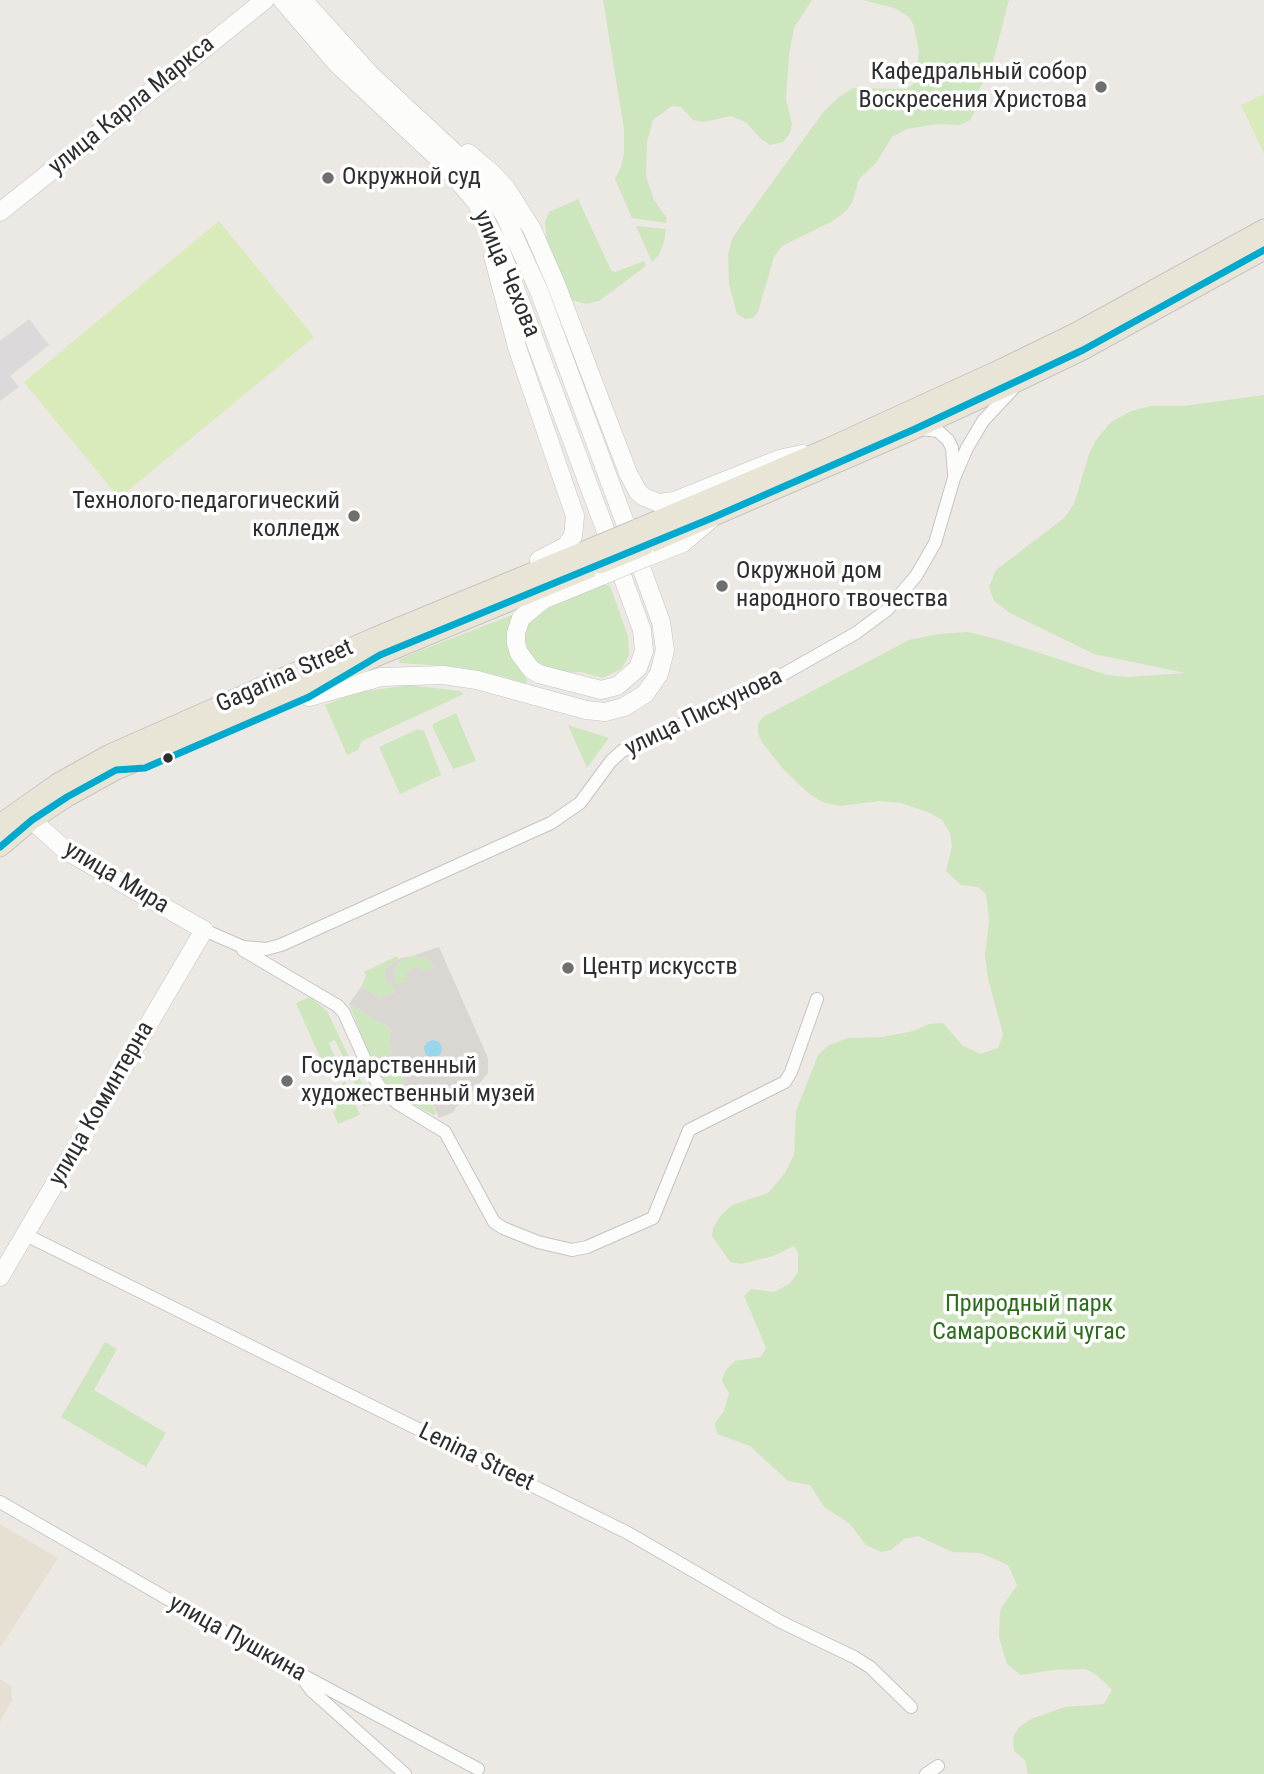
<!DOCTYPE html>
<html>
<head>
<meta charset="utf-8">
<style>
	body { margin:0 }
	canvas { display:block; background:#ece8e4 }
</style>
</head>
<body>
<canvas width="1264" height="1774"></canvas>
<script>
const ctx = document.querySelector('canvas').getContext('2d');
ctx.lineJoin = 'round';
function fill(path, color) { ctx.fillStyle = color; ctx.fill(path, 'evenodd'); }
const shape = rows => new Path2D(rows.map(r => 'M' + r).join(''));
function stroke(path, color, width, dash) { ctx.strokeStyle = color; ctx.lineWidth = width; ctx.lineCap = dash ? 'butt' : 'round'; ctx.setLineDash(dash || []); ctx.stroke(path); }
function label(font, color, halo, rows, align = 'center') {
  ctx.font = font + ' "Roboto Condensed",sans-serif'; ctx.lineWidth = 7; ctx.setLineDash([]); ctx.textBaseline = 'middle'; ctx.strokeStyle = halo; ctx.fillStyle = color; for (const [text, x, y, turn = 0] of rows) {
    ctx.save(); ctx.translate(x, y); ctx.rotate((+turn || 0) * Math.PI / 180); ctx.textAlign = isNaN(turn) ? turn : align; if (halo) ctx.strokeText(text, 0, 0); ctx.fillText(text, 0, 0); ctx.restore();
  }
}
const industrial = shape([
	[29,319,49,345,10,376,19,387,0,401,0,341]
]);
const education = shape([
	[0,1524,58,1558,0,1648],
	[0,1679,11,1686,12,1700,0,1722]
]);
const green = shape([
	[603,0,812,0,794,28,789,55,786,99,792,124,790,133,783,142,770,145,760,138,747,123,731,116,704,122,693,120,681,107,672,106,653,120,647,142,646,176,654,200,666,217,667,223,632,218,615,179,621,167,624,154,624,129],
	[863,0,1009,0,990,73,979,89,975,111,970,120,960,125,938,124,907,129,892,137,876,163,859,179,852,203,845,212,831,222,782,246,774,257,758,312,753,318,745,319,737,314,729,284,728,255,732,239,742,224,824,111,839,97,853,88,906,89,915,83,919,52,914,26,909,17,894,8],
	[578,199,611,270,615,272,644,261,646,266,599,301,586,304,571,300,547,243,545,222,549,212],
	[636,226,666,229,664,242,659,255,652,262],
	[1264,395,1264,1774,1028,1774,1025,1760,1014,1751,1013,1737,1019,1727,1033,1718,1065,1707,1104,1704,1112,1690,1098,1676,1086,1669,1053,1670,1021,1675,1007,1664,999,1637,1000,1610,1017,1585,1008,1565,980,1553,952,1552,918,1536,904,1539,891,1550,881,1552,866,1545,850,1524,824,1507,810,1485,788,1481,750,1446,717,1434,715,1423,724,1411,729,1393,722,1381,725,1371,735,1361,761,1357,766,1348,744,1296,751,1289,774,1292,789,1284,798,1273,798,1253,794,1246,773,1256,741,1264,730,1262,712,1236,713,1228,720,1216,732,1205,768,1193,785,1173,794,1155,796,1111,818,1055,829,1045,848,1038,883,1037,913,1031,929,1024,943,1023,962,1045,980,1054,998,1048,1003,1034,988,979,985,955,989,921,986,894,978,887,961,885,946,871,952,846,950,833,942,820,930,813,901,803,879,801,840,806,822,802,807,792,783,769,761,741,758,733,758,724,763,717,909,640,938,634,968,632,997,639,1107,675,1128,677,1185,673,1094,654,1010,613,994,601,989,587,996,570,1064,518,1074,504,1089,454,1096,440,1111,422,1131,411,1151,406,1183,406],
	[603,584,610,586,628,636,629,656,621,669,603,678,581,672,570,673,540,664,530,657,524,643,524,634,527,624,539,611],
	[512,615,507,635,508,646,511,656,527,679,527,682,524,683,501,676,459,667,399,663,400,659,404,657],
	[410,685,460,691,464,694,362,741,358,750,347,755,325,705,358,692],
	[456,713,476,761,453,769,433,728,433,724],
	[568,725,609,738,587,768],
	[418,729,424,731,441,775,400,794,379,747],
	[397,956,398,959,394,965,385,971,386,979,392,983,395,992,380,998,361,987,366,976,364,972],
	[412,956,428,959,435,967,397,986,394,978,396,967,405,957],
	[310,997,327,1011,353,1065,348,1068,335,1040,329,1043,340,1070,339,1072,322,1062,296,1003],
	[349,1004,392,1029,389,1037,392,1054,372,1060],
	[395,1066,405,1080,399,1096,393,1092,379,1073],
	[358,1075,372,1104,364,1107,352,1078],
	[345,1081,360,1115,338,1124,333,1112,337,1109,335,1104,342,1083],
	[412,1094,429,1094,436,1113,434,1115,412,1104,410,1102],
	[105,1342,117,1349,94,1390,166,1433,146,1467,61,1417]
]);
const pitch = shape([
	[1264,94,1264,154,1241,105],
	[219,221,314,337,119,498,24,382]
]);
const plaza = shape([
	[439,947,488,1058,488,1073,468,1097,455,1108,454,1112,439,1118,429,1095,412,1094,410,1102,401,1099,399,1096,405,1080,395,1066,379,1073,372,1060,392,1054,389,1037,392,1029,349,1004,361,987,380,998,395,992,392,984,386,979,385,973,386,969,398,959,405,957,396,967,394,978,397,985,406,981,407,973,410,969,418,967,426,971,435,967,428,959,412,956],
	[430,1040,437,1041,441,1045,441,1051,436,1057,429,1057,424,1051,426,1044]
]);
const water = shape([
	'424 1049a9 9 0 1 1 18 0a9 9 0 1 1-18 0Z'
]);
const street = shape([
	[921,429,938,431,948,440,952,448,954,474],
	[204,930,243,947,266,949,281,945,551,823,580,803,611,761,622,751,745,696,856,633,887,610,916,576,935,543,954,478,967,448,983,421,1012,390],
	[243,950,338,1006,344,1013,371,1073,380,1087,397,1103,445,1132,494,1222,503,1228,538,1242,572,1250,587,1247,653,1218,689,1130,785,1082,791,1072,817,999],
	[26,1235,628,1533,781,1622,854,1657,870,1667,911,1707],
	[0,1502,263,1654,478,1769],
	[301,1676,311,1690,405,1774],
	[926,1774,938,1766]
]);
const secondary = shape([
	[282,0,337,64,440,160,476,202,498,244,508,269,605,529,642,630,644,651,638,668,617,686,601,690,539,674,531,669,519,653,516,643,516,633,521,618,543,600,604,575],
	[303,0,371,75,468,165,483,182,505,216,539,291,624,520,661,622,665,650,659,674,645,694,624,707,605,712,586,710,477,680,443,675,381,677,309,697],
	[468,153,492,173,506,188,532,229,556,284,628,473,638,492,644,497,659,503,674,501,779,459,802,454],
	[0,212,265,0],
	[493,256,517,347,575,516,573,536,566,546,539,560],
	[647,557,683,543,710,520],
	[0,1277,204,930,65,850,32,820]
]);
const primary = shape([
	[637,529,826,449,1001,369,1075,333,1264,229],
	[644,546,915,429,1021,380,1083,350,1264,250],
	[0,824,58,783,110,754,373,638,594,547],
	[0,847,32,820,67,797,116,770,380,655,600,564]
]);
const secondaryBridge = shape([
	[604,575,647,557]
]);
const primaryBridge = shape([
	[594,547,637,529],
	[600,564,644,546]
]);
const bus1 = shape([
	[0,847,32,820,67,797,116,770,145,768,309,697,380,655,712,518,915,429,1083,350,1264,250]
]);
const markers = [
	[1101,87,7,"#706f6e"],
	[328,178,7,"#706f6e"],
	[354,516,7,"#706f6e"],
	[722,586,7,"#706f6e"],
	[168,758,6,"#2e2e2e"],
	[568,968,7,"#706f6e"],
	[287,1081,7,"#706f6e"]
];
const poiNames = [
	["Кафедральный собор",1087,73,"right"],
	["Воскресения Христова",1087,101,"right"],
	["Окружной суд",342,178],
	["Технолого-педагогический",340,502,"right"],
	["колледж",340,530,"right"],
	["Окружной дом",736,572],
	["народного твочества",736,600],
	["Центр искусств",582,968],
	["Государственный",301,1067],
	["художественный музей",301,1095]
];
const streetNames = [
	["улица Карла Маркса",132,106,-39],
	["улица Чехова",506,274,67],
	["Gagarina Street",285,677,-24],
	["улица Пискунова",704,713,-26],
	["улица Мира",116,878,31],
	["улица Коминтерна",102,1104,-60],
	["Lenina Street",476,1458,26],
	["улица Пушкина",237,1639,29]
];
const parkNames = [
	["Природный парк",1029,1305],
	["Самаровский чугас",1029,1333]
];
fill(industrial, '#dcd9db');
fill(education, '#e6e0d3');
fill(green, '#cee6be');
fill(pitch, '#d9eabb');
fill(plaza, '#dad6d2');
fill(water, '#99d6ec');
stroke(street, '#c5c4c5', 14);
stroke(secondary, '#c5c4c5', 19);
stroke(primary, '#c6c5c4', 21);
stroke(street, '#fcfcfb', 12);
stroke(secondary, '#fcfcfb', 18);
stroke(primary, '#e8e4d6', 19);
stroke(secondaryBridge, '#c5c4c5', 19, []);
stroke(primaryBridge, '#c6c5c4', 21, []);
stroke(secondaryBridge, '#fcfcfb', 18);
stroke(primaryBridge, '#e8e4d6', 19);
stroke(bus1, '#00a9ce', 7);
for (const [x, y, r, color] of markers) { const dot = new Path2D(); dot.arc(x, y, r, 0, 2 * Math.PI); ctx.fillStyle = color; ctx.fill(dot); stroke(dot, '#fff', 2.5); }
label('24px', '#2e2e2e', '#fff', poiNames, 'left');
label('24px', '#2e2e2e', '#fff', streetNames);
label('24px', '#2c6e1b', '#fff', parkNames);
</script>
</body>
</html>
